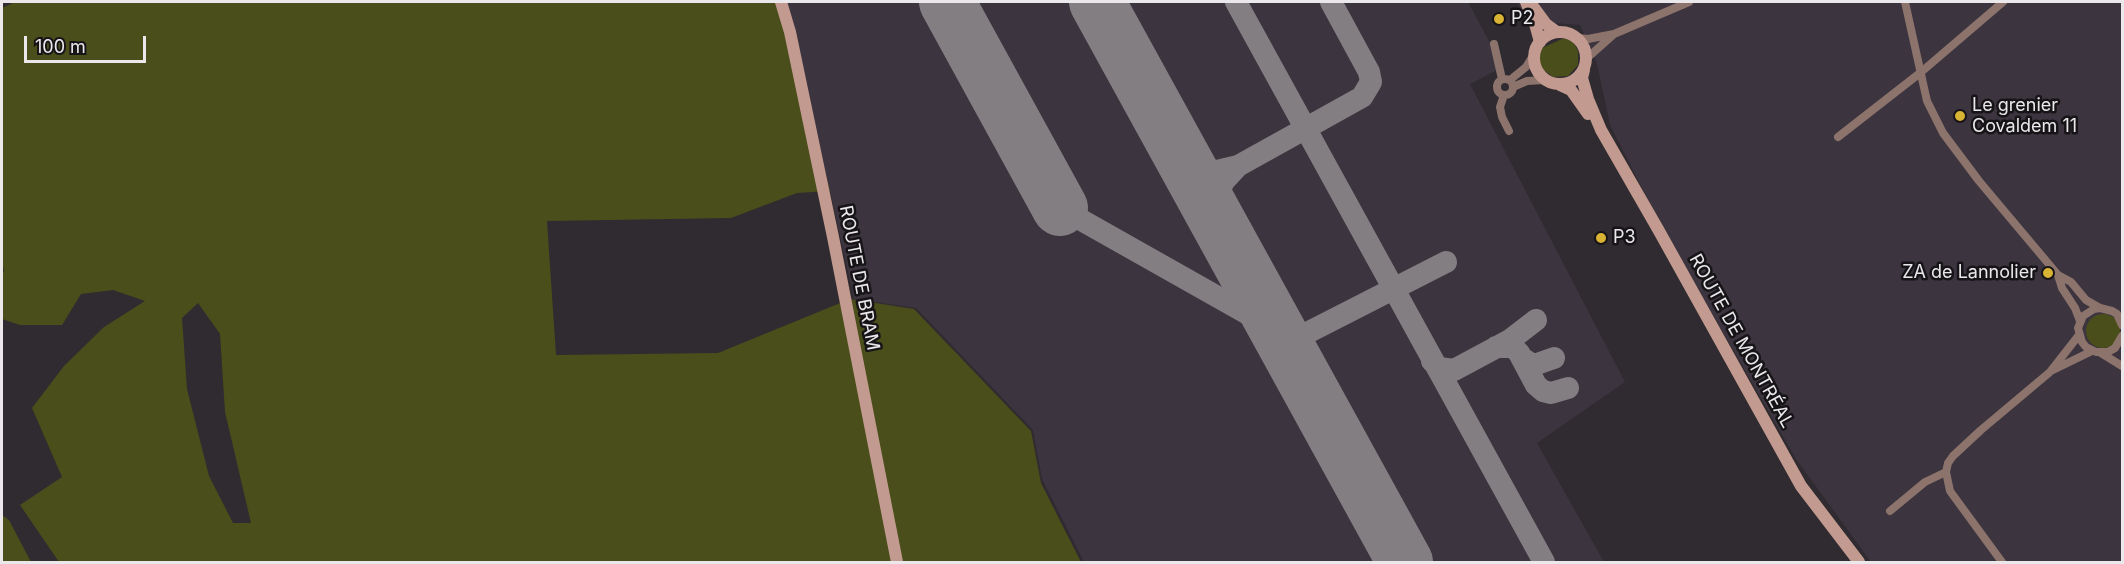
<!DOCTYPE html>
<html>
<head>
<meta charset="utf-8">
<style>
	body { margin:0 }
	#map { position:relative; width:2124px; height:564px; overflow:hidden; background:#2f2b30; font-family:Inter,sans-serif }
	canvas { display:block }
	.frame { position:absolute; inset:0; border:3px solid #eae8eb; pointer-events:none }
	.scale { position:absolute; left:24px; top:36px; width:122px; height:27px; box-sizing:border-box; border:3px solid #eae8eb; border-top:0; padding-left:8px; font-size:18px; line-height:21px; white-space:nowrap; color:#eae8eb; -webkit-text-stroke:4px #161417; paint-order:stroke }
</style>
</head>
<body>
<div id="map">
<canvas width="2124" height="564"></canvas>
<div class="frame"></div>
<div class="scale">100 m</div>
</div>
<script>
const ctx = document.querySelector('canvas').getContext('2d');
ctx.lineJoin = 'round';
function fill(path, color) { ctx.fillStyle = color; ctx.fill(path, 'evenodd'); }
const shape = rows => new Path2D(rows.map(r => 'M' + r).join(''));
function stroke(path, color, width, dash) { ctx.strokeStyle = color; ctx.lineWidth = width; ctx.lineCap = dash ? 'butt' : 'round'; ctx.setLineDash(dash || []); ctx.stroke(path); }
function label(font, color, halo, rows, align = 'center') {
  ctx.font = font + ' Inter,sans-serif'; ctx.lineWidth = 5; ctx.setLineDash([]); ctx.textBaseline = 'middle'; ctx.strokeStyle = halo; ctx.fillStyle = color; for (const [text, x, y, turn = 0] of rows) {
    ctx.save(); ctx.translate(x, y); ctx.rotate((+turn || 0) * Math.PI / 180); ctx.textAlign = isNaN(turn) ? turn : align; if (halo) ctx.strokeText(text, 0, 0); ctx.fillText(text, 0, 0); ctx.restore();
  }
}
const built = shape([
	[781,2,1468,2,1503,67,1470,84,1625,382,1537,443,1604,562,1084,562,1042,479,1033,430,916,308,854,299,830,191],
	[1517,2,2122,2,2122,562,1871,562,1796,459,1658,220,1610,125,1597,64,1580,25,1527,21]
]);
const green = shape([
	[15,2,781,2,830,191,797,193,731,218,547,221,556,355,718,353,850,299,914,309,1031,431,1041,483,1081,562,59,562,20,505,62,477,32,408,64,366,104,327,145,301,113,290,81,294,62,325,20,325,2,319,2,273,4,272,2,259,2,8],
	[198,303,220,334,225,412,251,523,233,523,209,476,187,389,182,318],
	[1564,38,1573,42,1578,51,1578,65,1568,76,1553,77,1541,68,1538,54,1540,49],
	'2086 331a17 17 0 1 1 34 0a17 17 0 1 1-34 0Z',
	[2,515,9,520,31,562,2,562]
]);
const taxiway = shape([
	[1236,2,1544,562],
	[1180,152,1190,163,1203,169,1217,171,1238,166,1362,97,1371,82,1369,72,1331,2],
	[1060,208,1278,331,1292,336,1307,333,1446,262],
	[1220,224,1217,204,1219,192,1224,181,1238,166],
	[1496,347,1513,347,1519,353,1536,385,1543,391,1551,393,1568,388],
	[1522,358,1531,364,1537,364,1554,358],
	[1432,361,1439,368,1454,370,1510,340,1536,320],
	[1296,364,1296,346,1307,333]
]);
const runway = shape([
	[947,2,1060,208],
	[1097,2,1405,562]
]);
const street = shape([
	[1905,2,1927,101,1943,133,1979,181,2058,275,2071,282,2086,300,2100,308],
	[1577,38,1588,39,1614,34,1689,2],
	[1494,44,1502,79],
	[1586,59,1613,35],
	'1497 87a8 8 0 1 1 16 0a8 8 0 1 1-16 0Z',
	[1510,80,1526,67,1534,54],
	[1513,87,1527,81,1545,80],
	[1504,95,1500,107,1502,117,1509,131],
	[1838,137,1920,73,2003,2],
	[2058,275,2062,288,2075,308,2080,321],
	[2122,325,2117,314,2112,311,2100,308,2094,309,2083,316,2078,328,2082,342,2086,347,2096,352,2108,352,2115,348,2122,336],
	[2101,353,2122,366],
	[2053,370,2092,351],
	[1890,511,1925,482,1946,472],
	[2002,562,1950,491,1946,472,1948,463,1953,456,1981,430,2050,372,2079,335]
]);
const secondary = shape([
	[781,2,790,32,833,237,897,562],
	[1526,2,1535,24,1540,42],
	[1532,5,1546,24,1557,32],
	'1534 58a26 26 0 1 1 52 0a26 26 0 1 1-52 0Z',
	[1584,70,1582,78,1588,99,1601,130,1659,231,1801,486,1859,562],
	[1560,85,1571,90,1588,114]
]);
const markers = [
	[1499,19,6,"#d9b334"],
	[1960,116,6,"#d9b334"],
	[1601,238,6,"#d9b334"],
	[2048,273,6,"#d9b334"]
];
const poiNames = [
	["P2",1511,19],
	["Le grenier",1972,106],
	["Covaldem 11",1972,127],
	["P3",1613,238],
	["ZA de Lannolier",2036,273,"right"]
];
const streetNames = [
	["ROUTE DE BRAM",859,278,79],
	["ROUTE DE MONTRÉAL",1741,341,61]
];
fill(built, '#3c343e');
fill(green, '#4a4e1b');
stroke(taxiway, '#827e82', 22);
stroke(runway, '#827e82', 56);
stroke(street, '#8c736c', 8);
stroke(secondary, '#c29a8f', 12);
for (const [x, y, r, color] of markers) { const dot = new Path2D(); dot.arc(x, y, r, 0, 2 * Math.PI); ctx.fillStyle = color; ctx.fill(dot); stroke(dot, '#161417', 2); }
label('18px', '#eae8eb', '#161417', poiNames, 'left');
label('18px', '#eae8eb', '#161417', streetNames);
</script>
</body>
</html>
